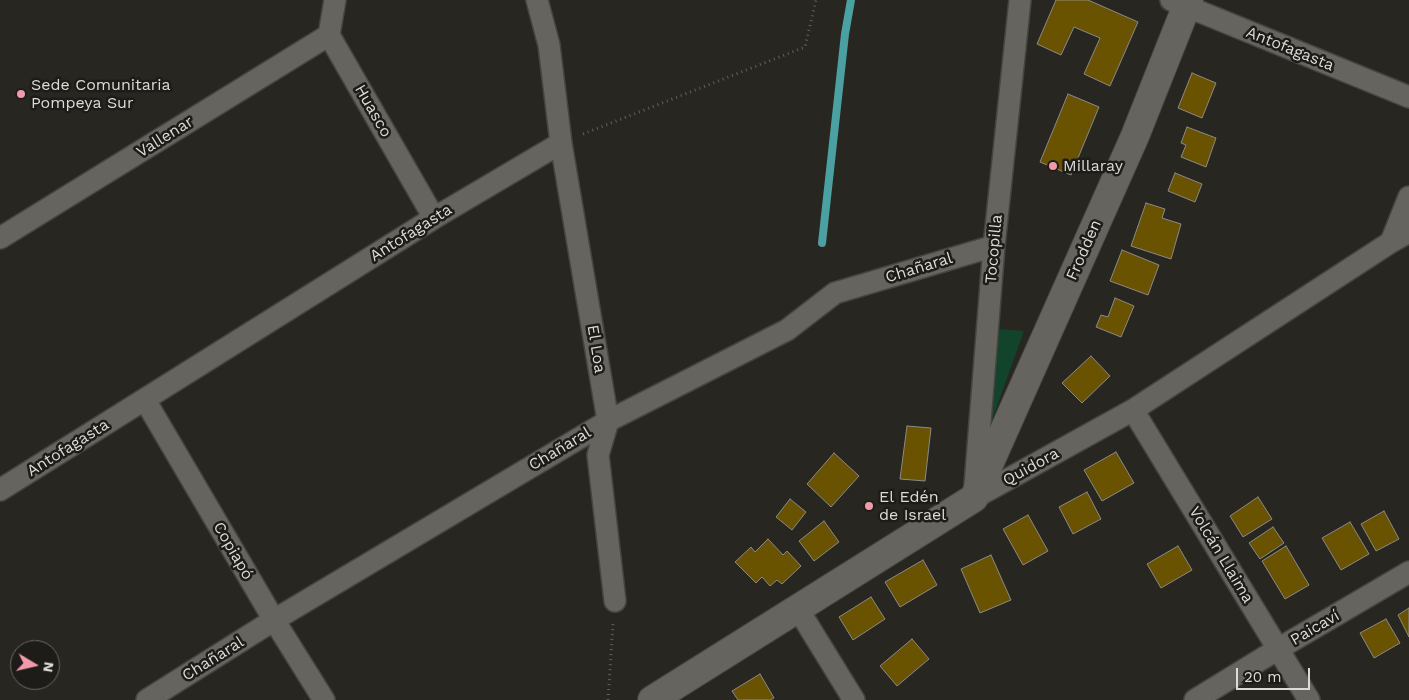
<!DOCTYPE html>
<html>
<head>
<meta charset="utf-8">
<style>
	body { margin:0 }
	#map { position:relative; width:1409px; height:700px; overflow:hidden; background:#272621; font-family:"Work Sans",sans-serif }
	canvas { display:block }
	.north { position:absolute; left:10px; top:640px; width:50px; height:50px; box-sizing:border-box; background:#1e1c18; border:1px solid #6a6865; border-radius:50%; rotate:99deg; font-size:14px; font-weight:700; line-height:20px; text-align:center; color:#dcdbd8 }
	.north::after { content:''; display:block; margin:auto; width:18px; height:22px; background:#f39aaa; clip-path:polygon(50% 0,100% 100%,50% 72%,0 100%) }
	.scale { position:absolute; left:1236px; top:668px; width:74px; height:22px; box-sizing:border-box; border:2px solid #dcdbd8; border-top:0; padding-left:6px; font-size:15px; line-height:18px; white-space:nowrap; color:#dcdbd8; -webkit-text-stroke:4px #1e1c18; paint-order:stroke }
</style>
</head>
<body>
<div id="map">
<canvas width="1409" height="700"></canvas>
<div class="north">N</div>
<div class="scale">20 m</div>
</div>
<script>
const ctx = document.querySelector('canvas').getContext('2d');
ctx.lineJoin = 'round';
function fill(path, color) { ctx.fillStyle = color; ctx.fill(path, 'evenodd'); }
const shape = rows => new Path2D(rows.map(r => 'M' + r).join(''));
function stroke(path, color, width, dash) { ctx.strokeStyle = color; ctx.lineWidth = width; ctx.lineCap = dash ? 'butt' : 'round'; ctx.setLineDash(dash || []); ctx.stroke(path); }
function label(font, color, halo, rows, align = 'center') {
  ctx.font = font + ' "Work Sans",sans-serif'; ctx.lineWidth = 5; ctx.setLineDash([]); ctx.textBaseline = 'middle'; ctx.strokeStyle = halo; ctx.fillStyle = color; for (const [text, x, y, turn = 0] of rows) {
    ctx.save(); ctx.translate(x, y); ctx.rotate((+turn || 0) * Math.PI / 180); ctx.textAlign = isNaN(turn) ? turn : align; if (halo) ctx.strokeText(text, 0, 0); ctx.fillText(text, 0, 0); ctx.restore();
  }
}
const green = shape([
	[999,329,1024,331,988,431]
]);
const stream = shape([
	[822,243,845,34,851,0]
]);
const building = shape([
	[1056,0,1088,0,1138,22,1110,86,1084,74,1100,38,1074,27,1061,55,1037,44,1056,0],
	[1192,73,1216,83,1202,118,1178,108,1192,73],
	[1068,94,1099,107,1071,175,1040,162,1068,94],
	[1187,127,1216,138,1206,167,1181,157,1186,145,1181,143,1187,127],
	[1175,173,1202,184,1195,202,1168,191,1175,173],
	[1146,203,1165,209,1162,218,1181,224,1171,259,1131,246,1146,203],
	[1122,250,1159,265,1148,295,1110,281,1122,250],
	[1115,298,1134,306,1121,337,1096,327,1101,315,1108,317,1115,298],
	[1091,356,1110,376,1082,403,1062,383,1091,356],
	[907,426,931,428,925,481,900,479,907,426],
	[1116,452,1134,483,1102,501,1084,470,1116,452],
	[834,453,859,476,831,507,807,484,834,453],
	[1087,492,1101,519,1073,534,1059,507,1087,492],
	[1258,497,1272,519,1243,537,1230,516,1258,497],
	[790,499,806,512,792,530,776,517,790,499],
	[1384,511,1399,539,1376,551,1361,524,1384,511],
	[1028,515,1048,551,1023,565,1003,529,1028,515],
	[824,521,839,542,814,561,799,541,824,521],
	[1350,522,1369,554,1341,570,1322,538,1350,522],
	[1273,527,1284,543,1260,559,1249,543,1273,527],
	[768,539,783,555,787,551,801,566,782,584,777,580,770,586,762,577,756,583,735,562,751,547,755,552,768,539],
	[1178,546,1192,570,1161,588,1147,564,1178,546],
	[1286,546,1309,585,1285,599,1262,561,1286,546],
	[991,555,1011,600,980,613,961,569,991,555],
	[923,560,937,585,900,607,885,582,923,560],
	[871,597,885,619,853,640,839,617,871,597],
	[1409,608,1409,637,1398,615,1409,608],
	[1386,619,1400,643,1374,658,1360,633,1386,619],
	[912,639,929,659,897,686,880,666,912,639],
	[760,674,774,698,770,700,738,700,732,691,760,674]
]);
const path = shape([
	[583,134,805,47,816,0],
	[608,700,613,624]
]);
const minor = shape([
	[335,0,329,35,434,218],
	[537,0,549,45,561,143,608,421,598,455,615,601],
	[1171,0,1409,97],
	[0,238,329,35],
	[1391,242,1409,197],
	[145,400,274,620,324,700],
	[1133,410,1309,700],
	[975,485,994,246,1020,0],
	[0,490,434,218,561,143],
	[974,498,1133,410,1391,242,1409,232],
	[798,609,854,700],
	[147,700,274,620,608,421,787,330,835,293,994,246],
	[1195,700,1278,649,1409,572]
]);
const tertiary = shape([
	[652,700,974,498,1135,136,1189,0]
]);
const markers = [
	[21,94,5,"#f39aaa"],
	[1053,166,5,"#f39aaa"],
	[869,506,5,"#f39aaa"]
];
const streetNames = [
	["Antofagasta",1290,49,22],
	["Huasco",373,111,60],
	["Vallenar",165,137,-32],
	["Antofagasta",411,233,-32],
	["Tocopilla",994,249,-85],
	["Frodden",1084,250,-66],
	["Chañaral",919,268,-17],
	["El Loa",596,349,81],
	["Antofagasta",68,448,-32],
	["Chañaral",560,449,-31],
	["Quidora",1031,467,-29],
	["Copiapó",233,551,60],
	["Volcán Llaima",1221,555,59],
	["Paicaví",1315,628,-30],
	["Chañaral",213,659,-32]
];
const poiNames = [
	["Sede Comunitaria",31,85],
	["Pompeya Sur",31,103],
	["Millaray",1063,166],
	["El Edén",879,497],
	["de Israel",879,515]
];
fill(green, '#12432b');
stroke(stream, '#4ba0a2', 8);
fill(building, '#695300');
stroke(building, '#8c8a85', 1);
stroke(minor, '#454440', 24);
stroke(tertiary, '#454440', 30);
stroke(path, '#61605b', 3, [1, 4]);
stroke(minor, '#66645f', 21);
stroke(tertiary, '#66645f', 28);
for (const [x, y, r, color] of markers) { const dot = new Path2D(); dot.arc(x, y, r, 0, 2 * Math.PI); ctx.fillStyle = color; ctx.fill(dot); stroke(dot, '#1e1c18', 2); }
label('16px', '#dcdbd8', '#1e1c18', streetNames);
label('16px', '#dcdbd8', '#1e1c18', poiNames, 'left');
</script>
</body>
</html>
